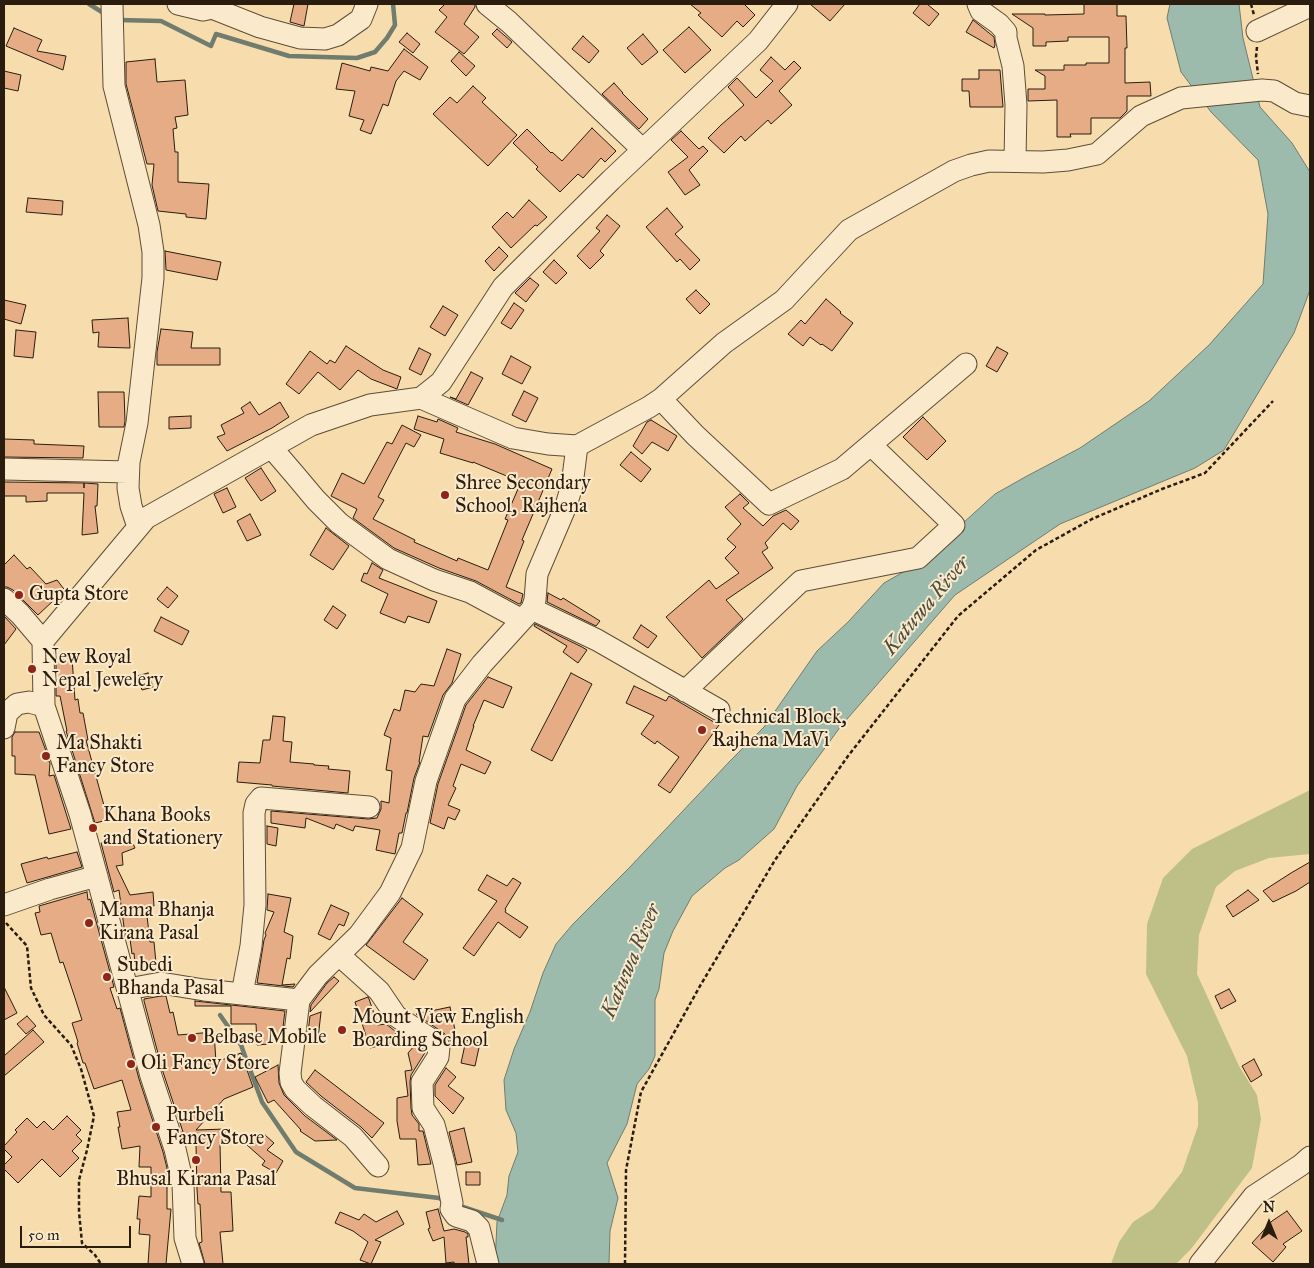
<!DOCTYPE html>
<html>
<head>
<meta charset="utf-8">
<style>
	body { margin:0 }
	#map { position:relative; width:1314px; height:1268px; overflow:hidden; background:#f7ddad; font-family:"IM FELL Great Primer",serif }
	canvas { display:block }
	.frame { position:absolute; inset:0; border:5px solid #2a1d10; pointer-events:none }
	.north { position:absolute; left:1244px; top:1198px; width:50px; height:50px; -webkit-text-stroke:4px #fae9ca; paint-order:stroke; rotate:0deg; font-size:14px; font-weight:700; line-height:20px; text-align:center; color:#2a1d10 }
	.north::after { content:''; display:block; margin:auto; width:18px; height:22px; background:#2a1d10; clip-path:polygon(50% 0,100% 100%,50% 72%,0 100%) }
	.scale { position:absolute; left:20px; top:1226px; width:111px; height:22px; box-sizing:border-box; border:2px solid #2a1d10; border-top:0; padding-left:6px; font-size:15px; line-height:18px; white-space:nowrap; color:#2a1d10; -webkit-text-stroke:4px #fae9ca; paint-order:stroke }
</style>
</head>
<body>
<div id="map">
<canvas width="1314" height="1268"></canvas>
<div class="frame"></div>
<div class="north">N</div>
<div class="scale">50 m</div>
</div>
<script>
const ctx = document.querySelector('canvas').getContext('2d');
ctx.lineJoin = 'round';
function fill(path, color) { ctx.fillStyle = color; ctx.fill(path, 'evenodd'); }
const shape = rows => new Path2D(rows.map(r => 'M' + r).join(''));
function stroke(path, color, width, dash) { ctx.strokeStyle = color; ctx.lineWidth = width; ctx.lineCap = dash ? 'butt' : 'round'; ctx.setLineDash(dash || []); ctx.stroke(path); }
function label(font, color, halo, rows, align = 'center') {
  ctx.font = font + ' "IM FELL Great Primer",serif'; ctx.lineWidth = 4; ctx.setLineDash([]); ctx.textBaseline = 'middle'; ctx.strokeStyle = halo; ctx.fillStyle = color; for (const [text, x, y, turn = 0] of rows) {
    ctx.save(); ctx.translate(x, y); ctx.rotate((+turn || 0) * Math.PI / 180); ctx.textAlign = isNaN(turn) ? turn : align; if (halo) ctx.strokeText(text, 0, 0); ctx.fillText(text, 0, 0); ctx.restore();
  }
}
const green = shape([
	[1310,790,1310,854,1269,858,1235,871,1216,887,1199,935,1197,974,1239,1066,1257,1095,1261,1119,1252,1168,1191,1249,1176,1264,1111,1264,1119,1242,1133,1222,1153,1209,1182,1172,1198,1126,1198,1103,1187,1056,1146,974,1147,924,1163,878,1192,849]
]);
const water = shape([
	[1170,4,1239,4,1243,38,1260,107,1292,143,1310,172,1310,290,1294,333,1245,415,1224,450,1195,468,1060,524,955,595,841,726,797,786,774,829,739,860,725,868,692,896,673,931,664,953,659,989,655,1000,655,1056,649,1069,637,1084,627,1124,607,1163,618,1198,610,1231,609,1264,495,1264,497,1222,507,1195,509,1176,518,1152,516,1133,506,1110,504,1080,514,1049,530,1012,543,973,556,944,573,924,629,868,730,761,764,727,817,651,848,622,884,583,919,563,995,494,1027,476,1080,448,1149,401,1209,345,1263,284,1268,214,1258,160,1211,112,1181,72,1167,18,1170,4]
]);
const stream = shape([
	[89,4,105,14],
	[119,20,161,21,211,46,216,34,289,56,357,58,375,52,387,38,395,25,393,4],
	[220,1015,241,1045,262,1102,296,1152,355,1188,439,1198,445,1201],
	[457,1205,502,1220]
]);
const building = shape([
	[294,4,308,4,304,26,290,22,294,4],
	[445,4,475,4,475,7,464,24,479,37,464,54,435,32,447,17,439,10,445,4],
	[690,4,744,4,755,15,743,27,737,21,722,37,698,15,701,13,690,4],
	[810,4,845,4,830,21,810,4],
	[920,4,927,4,939,14,929,26,913,13,920,4],
	[1084,4,1117,4,1117,16,1126,16,1127,48,1125,48,1125,83,1150,82,1151,96,1127,96,1127,111,1120,118,1091,118,1091,134,1070,134,1071,137,1057,137,1057,100,1028,101,1028,89,1045,89,1045,76,1035,70,1064,70,1064,65,1086,65,1086,63,1109,63,1109,37,1068,37,1068,41,1046,42,1046,46,1033,46,1033,28,1012,14,1045,14,1045,15,1084,14,1084,4],
	[973,20,994,37,995,45,994,48,966,32,973,20],
	[689,27,711,50,685,73,663,50,689,27],
	[14,28,42,40,37,51,66,56,63,70,6,46,14,28],
	[497,29,512,42,507,48,492,34,497,29],
	[407,33,420,44,413,53,399,42,407,33],
	[643,34,658,52,642,65,627,48,643,34],
	[583,36,599,51,589,63,572,49,583,36],
	[404,49,428,67,420,80,404,71,396,81,388,106,383,104,371,134,360,130,364,120,349,116,355,91,336,89,342,63,370,71,371,67,388,71,404,49],
	[459,52,475,66,466,76,451,61,459,52],
	[771,57,785,70,794,61,801,68,779,91,792,105,771,124,768,120,745,141,741,136,724,153,708,138,721,125,744,105,728,87,737,78,756,98,773,81,760,70,771,57],
	[155,59,157,82,185,80,188,115,175,117,177,128,173,129,175,152,178,152,178,182,209,184,206,219,186,217,186,214,158,211,152,185,154,164,147,164,126,84,126,62,155,59],
	[979,70,1000,70,1003,107,970,107,969,91,962,91,962,79,979,79,979,70],
	[4,71,21,75,18,91,4,88,4,71],
	[614,83,623,93,622,93,648,119,639,129,602,94,614,83],
	[473,86,486,98,482,102,517,135,488,166,433,114,450,97,457,103,473,86],
	[592,128,616,151,605,162,601,158,583,178,578,174,560,192,536,169,538,167,513,143,527,129,551,153,552,152,562,161,592,128],
	[681,131,699,149,703,146,708,151,689,170,700,185,685,195,668,172,688,157,671,140,681,131],
	[28,198,63,201,62,215,26,212,28,198],
	[529,200,547,217,537,226,535,225,511,248,492,227,507,212,513,218,529,200],
	[667,208,683,227,675,234,700,260,690,270,680,259,677,262,646,227,667,208],
	[607,215,620,226,600,251,604,255,590,269,577,256,600,231,596,228,607,215],
	[499,247,508,256,494,271,485,261,499,247],
	[165,251,221,262,217,280,166,270,165,251],
	[554,260,567,273,556,284,543,272,554,260],
	[530,278,539,285,526,302,515,293,530,278],
	[696,290,710,304,700,314,686,299,696,290],
	[826,299,841,312,840,313,853,323,832,351,822,344,821,345,810,337,803,346,788,334,801,320,805,324,826,299],
	[4,300,26,305,21,324,4,319,4,300],
	[514,303,524,310,511,329,501,323,514,303],
	[443,306,458,315,445,336,430,327,443,306],
	[128,318,130,348,98,347,99,332,93,333,92,320,128,318],
	[161,329,193,332,191,348,220,348,220,365,157,365,157,352,161,329],
	[16,330,36,332,33,358,14,356,16,330],
	[346,346,383,370,401,377,397,389,371,379,358,370,340,390,318,372,299,394,286,384,310,351,327,364,330,360,335,363,346,346],
	[997,347,1008,353,997,372,986,366,997,347],
	[419,348,431,354,421,375,409,369,419,348],
	[511,356,531,367,522,384,502,374,511,356],
	[471,372,483,378,468,405,450,397,456,399,471,372],
	[524,391,538,398,526,422,512,415,524,391],
	[98,392,124,392,125,421,124,427,99,427,98,392],
	[250,402,259,415,280,402,289,417,272,428,227,451,217,437,225,434,221,425,244,413,241,408,250,402],
	[191,416,191,428,169,429,169,417,191,416],
	[418,416,437,422,438,419,458,428,456,432,495,444,552,469,522,540,524,541,506,587,523,594,521,603,519,604,476,581,439,568,394,548,353,518,357,509,331,496,342,473,364,484,387,442,392,444,402,425,421,435,414,447,406,443,378,497,384,500,373,519,415,540,414,542,457,561,458,558,488,570,508,520,505,519,521,482,473,462,473,463,440,453,444,439,414,429,418,416],
	[923,417,946,441,927,460,903,437,923,417],
	[651,420,677,436,668,451,652,442,642,454,633,446,647,422,651,420],
	[4,439,34,440,34,444,84,446,83,458,4,457,4,439],
	[631,452,651,469,641,482,620,465,631,452],
	[261,468,276,491,261,501,245,478,261,468],
	[4,482,84,483,84,488,84,483,98,484,97,506,95,506,98,533,82,535,84,493,47,493,47,501,26,502,26,496,4,496,4,482],
	[227,488,236,507,223,513,214,494,227,488],
	[740,494,749,503,743,508,763,526,773,516,786,510,799,521,791,530,783,523,765,543,768,548,762,552,773,568,726,600,743,619,702,658,666,617,709,580,716,589,739,573,725,558,736,547,727,539,741,524,725,507,740,494],
	[250,514,261,535,247,541,237,521,250,514],
	[326,528,349,546,333,570,310,555,326,528],
	[14,555,27,569,30,567,46,584,57,580,67,593,57,604,54,600,38,615,13,590,7,587,4,587,4,565,14,555],
	[372,563,383,570,379,578,437,601,429,623,408,616,405,623,380,613,388,594,361,581,364,573,367,574,372,563],
	[167,587,178,596,168,608,157,599,167,587],
	[548,593,561,600,563,598,600,621,596,626,547,602,548,593],
	[333,606,346,615,337,629,324,620,333,606],
	[4,616,16,629,4,645,4,616],
	[161,617,189,631,182,645,154,631,161,617],
	[535,624,582,647,587,650,578,663,563,652,567,646,534,626,535,624],
	[641,625,657,636,648,648,633,638,641,625],
	[447,649,461,654,452,683,443,695,428,737,423,736,419,762,420,762,414,778,407,813,406,813,402,833,399,833,395,854,376,850,380,830,355,826,353,831,336,824,334,829,306,818,305,828,271,823,271,811,368,819,377,818,381,809,381,801,389,803,392,771,386,770,391,738,384,735,394,709,400,711,405,690,415,692,421,684,434,686,447,649],
	[72,658,75,700,78,699,80,713,83,713,88,740,86,740,108,820,95,823,66,731,67,731,60,696,56,696,56,660,72,658],
	[148,673,153,687,142,690,137,676,148,673],
	[571,673,592,684,552,761,531,750,571,673],
	[488,677,512,687,503,708,484,700,473,726,474,726,466,750,491,762,485,774,461,764,453,786,456,788,448,805,460,810,455,820,448,817,444,829,430,823,438,784,466,705,488,677],
	[634,686,666,701,669,696,719,725,670,793,658,785,679,757,657,741,655,744,641,734,654,716,626,703,634,686],
	[273,716,285,717,283,741,292,742,290,762,314,764,314,765,329,766,328,769,350,771,348,793,272,786,272,785,237,782,239,762,260,763,263,740,270,740,273,716],
	[15,732,39,732,46,751,46,761,49,761,50,763,49,776,54,775,71,829,49,834,35,775,15,774,15,756,12,756,12,737,15,732],
	[267,826,278,828,276,846,267,844,267,826],
	[129,835,135,848,122,853,123,865,116,866,130,895,153,892,154,906,146,907,150,942,154,942,156,963,135,965,134,953,132,954,130,939,127,939,124,927,119,890,114,892,101,843,129,835],
	[77,852,82,867,27,883,21,864,47,857,48,859,77,852],
	[1310,862,1310,882,1296,891,1273,902,1263,891,1291,873,1310,862],
	[487,875,507,886,513,878,521,883,505,909,506,910,505,912,528,927,520,938,498,922,474,956,463,948,497,901,478,890,487,875],
	[1248,890,1259,900,1233,917,1226,906,1248,890],
	[87,892,88,900,90,899,114,987,110,988,117,1009,120,1008,139,1079,163,1152,167,1168,167,1209,171,1209,166,1264,148,1264,150,1235,139,1234,140,1219,137,1219,139,1196,151,1197,151,1167,139,1167,140,1146,122,1149,118,1127,120,1127,117,1112,131,1110,122,1080,94,1089,85,1063,83,1063,77,1043,78,1042,72,1023,82,1020,75,998,63,962,60,963,51,933,41,935,35,913,40,912,39,906,87,892],
	[268,894,291,898,284,932,293,936,290,959,287,958,282,985,295,984,293,987,257,983,264,940,266,935,265,933,274,912,267,910,268,894],
	[402,898,423,914,403,942,428,960,414,980,366,945,402,898],
	[331,905,349,913,344,926,339,924,330,940,318,934,331,905],
	[334,977,339,981,310,1012,311,1005,327,983,334,977],
	[4,987,17,1013,4,1020,4,987],
	[1229,989,1236,1001,1221,1009,1215,996,1229,989],
	[161,996,166,996,170,1013,173,1012,178,1035,214,1032,216,1062,241,1053,253,1087,224,1099,196,1130,226,1129,226,1143,220,1143,221,1192,231,1192,233,1231,220,1232,223,1264,205,1264,199,1243,202,1242,200,1204,198,1204,197,1190,196,1144,187,1144,163,1072,144,1001,144,999,161,996],
	[368,997,369,999,378,1025,386,1024,395,1031,398,1041,370,1048,355,1002,368,997],
	[195,1001,285,1011,281,1043,257,1045,256,1024,231,1024,231,1006,195,1006,195,1001],
	[450,1007,457,1039,450,1041,445,1034,416,1014,450,1007],
	[321,1012,318,1039,307,1040,310,1016,321,1012],
	[27,1016,36,1026,26,1034,17,1024,27,1016],
	[33,1030,44,1042,4,1076,4,1056,33,1030],
	[466,1040,480,1043,475,1066,461,1063,466,1040],
	[416,1044,426,1051,411,1075,410,1082,411,1108,412,1115,419,1124,419,1131,423,1131,431,1164,418,1165,416,1139,400,1139,397,1121,397,1098,408,1096,405,1071,412,1070,408,1053,416,1044],
	[1254,1059,1262,1075,1251,1082,1242,1066,1254,1059],
	[278,1065,279,1083,284,1095,305,1116,337,1140,315,1141,300,1131,301,1130,274,1100,268,1103,255,1077,278,1065],
	[446,1068,456,1077,448,1086,464,1098,453,1114,435,1096,435,1085,446,1068],
	[315,1070,384,1123,372,1138,361,1127,321,1096,306,1082,315,1070],
	[67,1116,81,1130,76,1135,82,1141,72,1151,79,1158,60,1177,42,1159,18,1183,4,1169,4,1165,12,1157,4,1149,4,1146,17,1132,15,1130,27,1118,37,1128,44,1121,53,1130,67,1116],
	[464,1128,472,1162,457,1165,449,1132,464,1128],
	[265,1135,274,1143,267,1150,283,1161,276,1173,262,1165,265,1161,247,1145,251,1140,257,1144,265,1135],
	[466,1172,480,1172,480,1185,466,1185,466,1172],
	[438,1209,444,1231,454,1229,465,1232,468,1234,468,1237,466,1237,469,1264,454,1264,454,1262,446,1263,444,1237,433,1241,428,1229,430,1228,426,1212,438,1209],
	[397,1211,404,1224,375,1240,381,1242,371,1264,360,1260,368,1242,353,1231,335,1223,340,1212,359,1220,364,1214,376,1222,397,1211],
	[1287,1211,1302,1231,1283,1244,1286,1247,1273,1262,1252,1243,1272,1221,1287,1211]
]);
const path = shape([
	[1251,4,1254,15],
	[1257,47,1256,57,1258,74],
	[6,923,27,946,31,988,44,1015,71,1045,81,1069,94,1116,87,1150,79,1180,79,1212,82,1243,95,1255,101,1264],
	[625,1264,626,1170,641,1092,700,986,775,860,848,756,958,616,1036,550,1092,519,1162,489,1205,473,1273,401]
]);
const minor = shape([
	[112,4,114,86,149,225,153,252,153,278,137,423,129,462,128,488,131,506,138,527],
	[178,4,203,10,212,8,260,27,300,38,325,39,338,35,361,19,367,4],
	[487,4,509,22,643,150],
	[978,4,981,11,999,24,1006,32,1006,38,1013,66,1016,105,1015,161],
	[1257,31,1310,6],
	[421,398,513,438,548,444,577,446,649,407,661,399,724,343,784,300,849,230,954,171,971,165,989,161,1043,162,1068,160,1097,154,1141,116,1181,98,1262,90,1274,91,1295,103,1310,106],
	[661,399,695,435,769,504,842,469,966,364],
	[271,447,295,475,316,500,339,523,388,559,434,580,470,592,522,620],
	[4,469,128,472],
	[4,599,20,614,43,641,44,706,80,814,151,1076,175,1149,183,1184,185,1238,193,1264],
	[532,609,597,640,719,710],
	[43,641,146,518,311,425,370,405,421,398,441,382,503,287,611,180,758,41,787,4],
	[685,691,801,581,918,558,954,525,871,445],
	[4,728,7,713,17,704,29,702,44,706],
	[4,905,50,889,97,876],
	[339,955,379,991,396,1016,438,1044,439,1047,438,1057,422,1082,423,1108,434,1125,444,1163,452,1203,451,1209,456,1216,472,1221,479,1228,488,1264],
	[128,989,161,983,204,990,299,1000,318,975,359,935,390,893,412,848,426,781,455,699,482,664,532,609,535,600,537,574,566,506,572,485,577,446],
	[242,994,251,946,255,905,254,813,256,804,261,798,369,807],
	[299,1000,290,1073,291,1082,295,1089,313,1106,353,1137,378,1166],
	[1200,1264,1254,1196,1301,1165,1310,1157]
]);
const markers = [
	[445,495,5,"#8f2418"],
	[19,595,5,"#8f2418"],
	[32,669,5,"#8f2418"],
	[702,730,5,"#8f2418"],
	[46,756,5,"#8f2418"],
	[93,828,5,"#8f2418"],
	[89,923,5,"#8f2418"],
	[107,977,5,"#8f2418"],
	[342,1030,5,"#8f2418"],
	[192,1038,5,"#8f2418"],
	[131,1064,5,"#8f2418"],
	[156,1127,5,"#8f2418"],
	[196,1160,5,"#8f2418"]
];
const poiNames = [
	["Shree Secondary",455,484],
	["School, Rajhena",455,507],
	["Gupta Store",29,595],
	["New Royal",42,658],
	["Nepal Jewelery",42,681],
	["Technical Block,",712,718],
	["Rajhena MaVi",712,741],
	["Ma Shakti",56,744],
	["Fancy Store",56,767],
	["Khana Books",103,816],
	["and Stationery",103,839],
	["Mama Bhanja",99,911],
	["Kirana Pasal",99,934],
	["Subedi",117,966],
	["Bhanda Pasal",117,989],
	["Mount View English",352,1018],
	["Boarding School",352,1041],
	["Belbase Mobile",202,1038],
	["Oli Fancy Store",141,1064],
	["Purbeli",166,1116],
	["Fancy Store",166,1139],
	["Bhusal Kirana Pasal",196,1180,"center"]
];
const waterNames = [
	["Katuwa River",927,606,-50],
	["Katuwa River",632,961,-67]
];
fill(green, '#bec088');
fill(water, '#9dbbad');
stroke(water, '#6f7c6e', 1);
stroke(stream, '#6f7c6e', 4.5);
fill(building, '#e5ac86');
stroke(building, '#2a1d10', 1);
stroke(minor, '#5d4d37', 23);
stroke(path, '#2a1d10', 2.5, [4, 2.5]);
stroke(minor, '#fae9ca', 21);
for (const [x, y, r, color] of markers) { const dot = new Path2D(); dot.arc(x, y, r, 0, 2 * Math.PI); ctx.fillStyle = color; ctx.fill(dot); stroke(dot, '#fae9ca', 2); }
label('20px', '#2a1d10', '#fae9ca', poiNames, 'left');
label('italic 21px', '#4c4c3f', '#fae9ca', waterNames);
</script>
</body>
</html>
